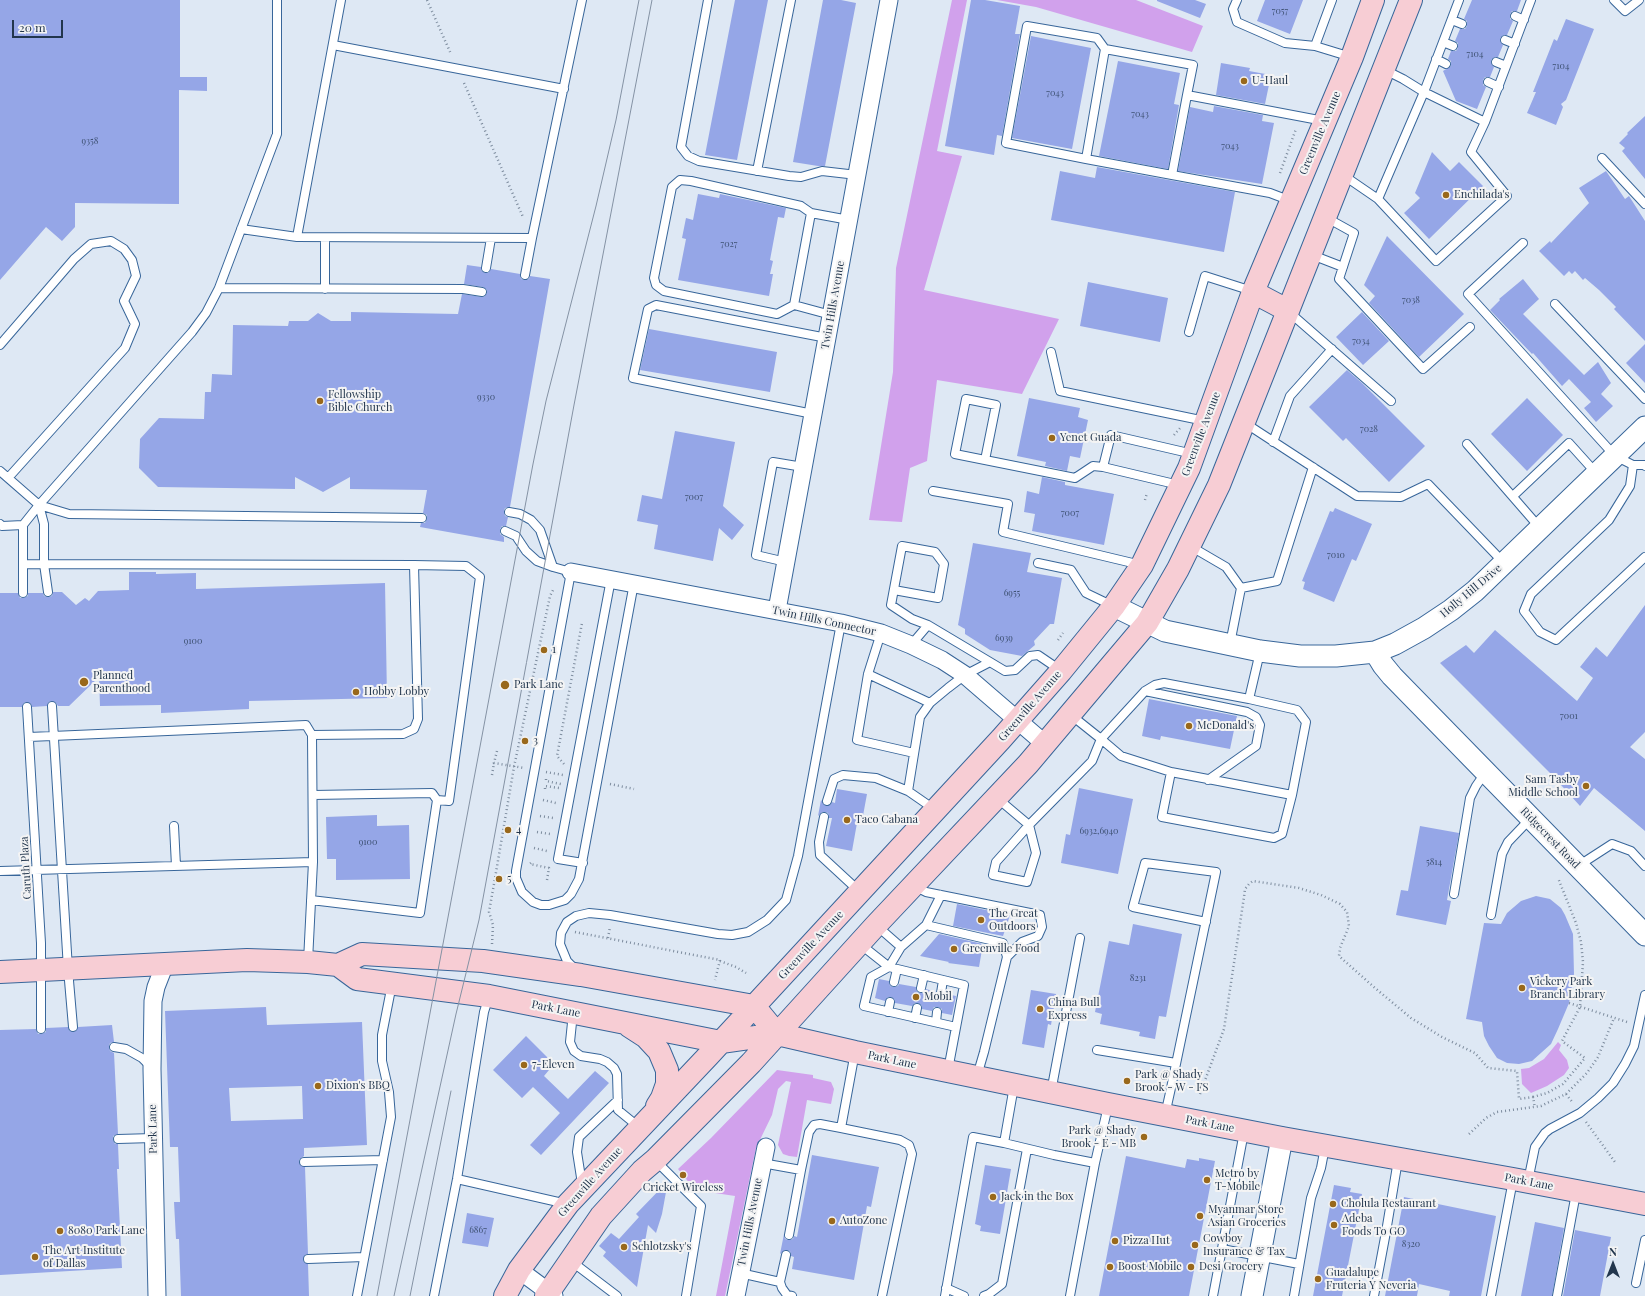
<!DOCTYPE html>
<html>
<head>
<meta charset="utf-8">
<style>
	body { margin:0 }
	#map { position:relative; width:1645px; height:1296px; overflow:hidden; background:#dee8f4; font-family:"Playfair Display",serif }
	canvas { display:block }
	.north { position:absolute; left:1593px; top:1244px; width:40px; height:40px; -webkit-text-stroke:3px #f4f4f4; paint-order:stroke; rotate:0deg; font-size:11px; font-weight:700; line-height:16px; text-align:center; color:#22364d }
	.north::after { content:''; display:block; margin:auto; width:14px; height:18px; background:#22364d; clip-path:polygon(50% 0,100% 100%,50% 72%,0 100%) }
	.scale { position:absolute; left:12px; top:20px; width:51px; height:18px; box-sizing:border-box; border:2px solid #22364d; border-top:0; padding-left:5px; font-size:12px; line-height:14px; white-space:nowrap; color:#22364d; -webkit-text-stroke:3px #f4f4f4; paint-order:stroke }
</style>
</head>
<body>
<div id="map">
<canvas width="1645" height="1296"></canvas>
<div class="north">N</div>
<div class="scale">20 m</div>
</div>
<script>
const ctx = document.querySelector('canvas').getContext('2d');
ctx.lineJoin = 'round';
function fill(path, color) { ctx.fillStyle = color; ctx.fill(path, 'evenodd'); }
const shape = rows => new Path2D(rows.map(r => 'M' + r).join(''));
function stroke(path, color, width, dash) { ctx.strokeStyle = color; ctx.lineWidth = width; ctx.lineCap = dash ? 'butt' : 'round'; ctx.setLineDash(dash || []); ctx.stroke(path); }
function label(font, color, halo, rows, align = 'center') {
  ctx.font = font + ' "Playfair Display",serif'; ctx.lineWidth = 4; ctx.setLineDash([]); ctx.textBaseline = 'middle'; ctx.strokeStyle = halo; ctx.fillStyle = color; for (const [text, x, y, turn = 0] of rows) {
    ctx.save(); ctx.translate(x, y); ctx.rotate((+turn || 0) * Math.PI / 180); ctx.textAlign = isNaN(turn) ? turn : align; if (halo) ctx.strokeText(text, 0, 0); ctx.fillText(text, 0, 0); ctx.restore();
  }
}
const green = shape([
	[952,0,967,0,937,151,962,156,924,290,1059,319,1022,394,937,380,927,461,910,468,902,522,869,520,893,372,896,268],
	[997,0,1136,0,1203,26,1192,52,1036,7],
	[1558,1042,1561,1045,1559,1050,1567,1060,1569,1068,1564,1075,1547,1086,1531,1093,1522,1084,1521,1069,1529,1068,1544,1059],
	[777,1070,813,1075,813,1078,831,1082,834,1089,831,1104,807,1100,797,1157,789,1156,783,1154,778,1145,791,1082,786,1081,778,1089,772,1115,756,1148,725,1296,716,1296,735,1196,695,1190,678,1169,711,1138]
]);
const building = shape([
	[0,0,180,0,180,77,207,77,207,91,179,90,179,204,75,203,75,227,62,241,46,227,0,280],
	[735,0,768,0,737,160,705,155],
	[823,0,841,0,856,3,825,166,818,166,793,162],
	[971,0,985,0,1020,6,1015,34,1020,34,1002,136,997,135,994,155,945,146],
	[1157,0,1195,0,1206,4,1200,18,1157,1],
	[1265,0,1303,0,1290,34,1257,21],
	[1472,0,1521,0,1517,11,1512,11,1510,14,1510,19,1513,21,1507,35,1504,35,1500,38,1500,41,1503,45,1498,57,1495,57,1491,60,1491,63,1494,67,1490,77,1485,77,1483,80,1483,85,1486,87,1477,109,1456,101,1443,71,1451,66,1451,61,1448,59,1451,51,1456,51,1458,48,1458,43,1455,41,1460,29,1465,29,1467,26,1467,21,1464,19],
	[1566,19,1594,29,1566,100,1561,104,1563,107,1556,125,1527,113,1536,92,1533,92,1554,39,1557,41],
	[1031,36,1091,48,1072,149,1012,138],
	[1118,61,1180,73,1174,104,1179,105,1168,169,1099,156],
	[1221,63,1250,68,1249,71,1271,75,1265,104,1216,95],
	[1214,106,1263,115,1262,121,1274,123,1262,184,1178,171,1190,107,1213,112],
	[1645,116,1645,179,1622,151,1625,148,1619,143,1628,134,1627,133],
	[1432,152,1450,171,1459,162,1483,186,1429,239,1404,213,1420,198,1415,193],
	[1097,167,1235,192,1224,252,1051,220,1060,171,1095,178],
	[1606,171,1625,199,1629,196,1645,221,1645,341,1614,309,1616,307,1599,290,1585,278,1583,280,1575,271,1572,274,1569,271,1564,276,1539,251,1550,241,1551,243,1589,203,1579,188],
	[698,194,719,198,720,194,786,208,784,218,778,217,770,260,773,261,770,274,773,274,769,296,678,280,686,239,682,238,686,218,693,220],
	[1387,236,1464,314,1419,357,1369,303,1375,296,1364,285],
	[467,265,481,267,481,270,485,273,488,273,491,269,520,274,521,279,524,280,529,279,530,276,550,279,510,507,505,508,504,511,505,516,508,517,506,526,502,526,500,529,500,534,504,537,504,542,420,527,421,523,425,523,427,518,427,515,423,513,427,490,350,489,350,477,323,492,295,477,295,489,158,487,139,468,140,439,159,418,204,419,205,392,211,392,212,374,232,375,233,325,288,326,289,321,308,321,318,313,331,321,351,321,351,312,458,314,462,294,482,297,484,297,487,293,487,290,483,287,464,284],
	[1523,279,1539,299,1523,314,1584,375,1598,362,1611,383,1601,394,1613,406,1596,422,1584,408,1591,402,1569,379,1562,386,1533,353,1532,354,1490,310,1500,300,1499,299],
	[1088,282,1168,298,1160,342,1080,326],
	[1362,312,1389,341,1363,365,1336,337],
	[649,329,777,352,770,392,640,370],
	[1645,344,1645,383,1626,363],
	[1347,370,1362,383,1425,446,1389,482,1346,438,1343,441,1309,407],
	[1029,398,1080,408,1078,417,1088,420,1080,458,1070,456,1067,471,1045,466,1046,462,1017,456],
	[1527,398,1563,435,1527,471,1491,434],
	[675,431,735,442,723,506,744,525,732,540,719,528,713,561,654,549,658,525,637,521,642,495,662,499],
	[1042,477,1065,482,1065,485,1114,494,1104,545,1032,531,1035,514,1024,512,1027,491,1039,494],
	[1335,508,1372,524,1356,561,1352,559,1334,602,1303,589,1305,582,1302,581,1330,511,1333,512],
	[973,543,1031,553,1027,572,1062,578,1054,624,1050,624,1034,641,1035,645,1022,656,990,650,965,634,965,629,958,625],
	[129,572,156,572,156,574,196,573,196,589,385,583,387,698,249,701,249,709,161,713,161,705,100,706,99,677,69,706,58,706,56,703,52,701,49,702,47,706,32,707,31,704,27,702,24,703,22,707,0,707,0,593,18,593,20,598,23,598,28,596,28,593,43,593,44,596,48,597,52,596,53,592,62,592,76,605,85,598,89,601,98,591,129,590],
	[1645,605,1645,732,1630,747,1645,759,1645,831,1594,788,1580,806,1552,775,1440,663,1466,645,1474,653,1495,630,1577,701,1593,678,1580,667,1596,647,1607,657],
	[1149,699,1237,716,1230,749,1161,736,1160,740,1142,736],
	[1079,788,1133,799,1118,874,1061,863,1066,834,1070,835],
	[837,789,867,794,862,821,857,823,852,851,826,846,832,818,829,818,828,813,825,812,822,812,818,816,821,800,826,806,830,805,832,802,835,803],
	[377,815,377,826,409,825,410,879,336,880,336,859,327,859,326,817],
	[1420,826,1459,833,1447,900,1451,901,1446,925,1396,915,1401,890,1408,891],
	[1536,896,1550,899,1561,908,1565,915,1573,934,1574,974,1569,1003,1558,1029,1551,1044,1532,1061,1519,1064,1507,1063,1497,1058,1489,1046,1484,1036,1482,1022,1466,1019,1484,923,1501,924,1507,913,1521,901],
	[957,904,1010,915,1003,936,953,926],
	[1133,924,1182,934,1166,1017,1159,1016,1155,1039,1139,1036,1140,1032,1100,1024,1102,1014,1095,1012,1109,941,1129,945],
	[939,934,983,944,979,967,948,963,949,962,920,956],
	[879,979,889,981,890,986,893,987,898,986,899,984,916,987,917,992,920,993,925,992,926,989,936,992,936,995,940,998,943,998,946,994,956,996,952,1015,942,1013,942,1009,938,1007,934,1007,932,1011,922,1009,922,1006,918,1003,915,1003,912,1006,895,1003,895,1000,891,997,888,997,885,1001,875,998],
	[1031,990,1056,994,1051,1025,1048,1024,1044,1048,1022,1044],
	[266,1007,267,1025,362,1022,367,1145,304,1148,304,1156,299,1160,300,1165,305,1167,308,1254,305,1255,303,1259,304,1262,308,1264,309,1296,181,1296,179,1239,176,1239,174,1202,180,1202,178,1147,170,1147,165,1011],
	[302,1086,303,1119,231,1121,229,1088],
	[112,1025,114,1042,110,1043,109,1046,110,1051,114,1053,118,1134,113,1136,113,1140,115,1144,118,1144,119,1169,117,1169,122,1268,0,1275,0,1030,36,1029,38,1034,41,1034,46,1032,46,1028,68,1027,69,1030,73,1032,76,1031,78,1027],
	[526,1036,552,1062,546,1068,549,1070,544,1076,568,1099,595,1071,609,1083,541,1155,530,1145,560,1113,533,1087,522,1098,493,1070],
	[812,1155,879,1167,871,1207,867,1206,854,1280,792,1269,794,1257,791,1256,790,1251,785,1250,780,1254,784,1234,785,1239,788,1240,793,1239,794,1236,797,1237],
	[1126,1156,1185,1168,1187,1159,1199,1161,1199,1158,1215,1161,1189,1296,1099,1296],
	[985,1165,1011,1169,1000,1234,980,1231,981,1226,975,1224],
	[668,1181,662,1214,656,1233,648,1225,637,1287,603,1256,606,1252,599,1246,611,1233,619,1239,639,1217,636,1214],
	[1334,1185,1351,1188,1350,1192,1362,1194,1342,1296,1313,1296],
	[1404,1197,1496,1216,1481,1296,1449,1296,1450,1291,1419,1284,1417,1296,1385,1296],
	[467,1213,494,1218,488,1247,462,1243],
	[1535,1222,1564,1228,1552,1296,1521,1296],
	[1575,1230,1611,1237,1600,1296,1563,1296]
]);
const path = shape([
	[427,0,451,54],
	[464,83,523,217],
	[1280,173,1296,129],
	[1174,435,1181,427],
	[1145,500,1147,493],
	[1058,640,1063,633],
	[497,751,494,763,524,768],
	[564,764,557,756,582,623],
	[546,772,563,775],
	[492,775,494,763],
	[546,779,546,781,561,784],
	[610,784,634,789],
	[545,789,545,786,559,788],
	[543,800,556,803],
	[540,816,553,818],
	[537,832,550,834],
	[534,848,547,851],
	[531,863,530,864,549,868,547,880],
	[575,932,720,960,715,980],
	[608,938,610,927],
	[492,944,493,925,489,912,494,884,514,767,550,596,554,588],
	[720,961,736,967,746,973],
	[1569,1003,1627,1022],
	[1200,1094,1224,1029,1244,897,1245,889,1249,884,1253,881,1299,888,1321,895,1340,904,1347,912,1349,926,1340,948,1339,956,1375,988,1411,1018,1442,1037,1475,1053,1488,1068,1517,1071,1519,1099,1533,1097,1535,1108],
	[1566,1094,1573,1103],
	[1533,1097,1547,1093,1563,1084,1585,1058,1562,1041,1580,1007,1583,962,1581,942,1576,923,1558,878],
	[1586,1122,1615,1162],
	[1469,1134,1486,1118,1497,1112,1541,1106,1566,1094,1587,1073,1598,1057,1614,1018]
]);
const service = shape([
	[708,0,681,147,688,156,699,161,789,176,801,177,822,171,857,175],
	[1237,0,1233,9,1237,22,1285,43,1315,46,1351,57],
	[1614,0,1625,11,1639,0],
	[1515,16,1524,20],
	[1452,20,1462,24],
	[1505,40,1515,44],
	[1443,42,1453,46],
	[333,45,564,89],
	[1315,46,1332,0],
	[1436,59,1446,64],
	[1496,62,1506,66],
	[1385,70,1403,79,1424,92,1459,0],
	[1488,82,1499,87],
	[1602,158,1645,204],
	[1086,159,1006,143,1027,26,1097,38,1105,49],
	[757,171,791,0],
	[1172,175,1086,159,1105,49,1193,65,1187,95],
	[1343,175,1378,199,1424,92,1485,122,1531,0],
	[1378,199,1436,261,1507,196,1471,152,1485,122],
	[1291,201,1270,193,1172,175,1187,95,1324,121],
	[1327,218,1354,233,1339,279,1423,369,1470,327],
	[241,229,297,237,532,238,582,0],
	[297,237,341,0],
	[325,238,325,289],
	[1523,243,1468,294,1615,456,1633,465,1644,465,1645,466],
	[1312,255,1343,267],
	[486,268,491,238],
	[525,275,532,238],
	[219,288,463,289,482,292],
	[1555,304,1645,399],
	[794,305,777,314,664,291,656,285,654,278,672,187,680,180,691,181,801,206,811,213],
	[1289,312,1391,401],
	[831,315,794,305,811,213,849,220],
	[1189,332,1205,276,1252,291],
	[0,345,74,259,91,244,111,241,124,249,132,260,136,276,124,301,135,324,125,348,8,478],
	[1051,352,1060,391,1205,421],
	[813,414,633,378,648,309,656,305,827,338],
	[1245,423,1357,496,1401,497,1428,484,1504,563],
	[1273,442,1290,396,1332,349],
	[1467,444,1540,528],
	[985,460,955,454,966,399,996,405,985,460,1075,478,1093,466,1103,467],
	[1633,465,1630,486,1609,520,1531,594,1524,611,1540,632,1556,640,1645,557],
	[0,471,39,505,69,514,422,518],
	[1179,485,1103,467,1111,435,1193,454],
	[933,491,1008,504,1003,532,1141,565],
	[1513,496,1569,443,1596,473],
	[39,505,44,524,44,564,48,592],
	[509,512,520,514,531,520,540,530,553,567],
	[0,524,2,526,23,525],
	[505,531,516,536,526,551,537,561,553,567,571,572,516,871,516,878,522,892,533,902,541,905,549,905,565,900,571,894,579,879,634,583],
	[1190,546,1226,567,1241,588,1230,644],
	[786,562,756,555,773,462,803,467],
	[1038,563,1071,570,1086,593,1113,606],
	[23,564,414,565,418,719,414,729,403,734,312,735],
	[414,565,466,566,480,577,449,801,437,800],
	[1241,588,1277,581,1313,467],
	[894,590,938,598,944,564,935,552,902,546,891,605,912,619,928,625],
	[23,593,23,525,39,505,192,332,206,313,219,288,277,134,277,0],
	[881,633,868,674,857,740,914,753],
	[911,645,928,625,990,662],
	[868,674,930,703],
	[1145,691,1247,712,1256,717,1260,725,1256,746,1208,780],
	[1249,699,1260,652],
	[52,706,68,969,73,1027],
	[27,707,41,943,41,1029],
	[29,737,306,725,312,735,313,862],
	[1171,772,1162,817,1274,838,1282,834,1292,795],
	[908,791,920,717,930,703,948,688,965,675,990,662,1005,671,1015,670,1030,656,1038,655,1060,670],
	[997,798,1029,825,1036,853,1027,882,993,875,996,862,1029,825,1092,761,1101,739,1145,691,1155,685,1164,683,1249,699,1297,710,1306,722,1292,795,1171,772,1121,756,1101,739,1071,715],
	[827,801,834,779,843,775,876,778,908,791,934,809],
	[824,817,819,842,820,855,860,892],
	[174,826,176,866],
	[583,863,558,859,611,579],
	[1578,866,1612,844,1631,851,1645,866],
	[0,871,313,862,308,961],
	[914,886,926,892,1040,915,1042,927,1038,936,1022,942,1007,957],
	[1454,894,1470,798,1476,786,1485,773],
	[311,900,420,913,437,800,432,793,313,795],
	[1491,915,1502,854,1508,842,1530,819],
	[926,925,1003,943,1007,957,984,1052,977,1076],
	[877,926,901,947,926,925,941,895],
	[860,944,889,967,964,985,948,1070],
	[901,947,889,967,871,977,864,1006,956,1027],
	[576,970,567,961,560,944,561,933,567,922,576,916,589,913,610,915,718,934,732,935,748,932,767,920,786,900,798,856,841,623],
	[894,982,897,969],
	[921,988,924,975],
	[941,993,943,980],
	[888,1012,890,1002],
	[573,1013,570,1042,574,1051,581,1056,600,1059,607,1062,614,1068,617,1074,618,1110,640,1128],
	[915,1018,917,1008],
	[936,1022,937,1012],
	[114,1047,126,1049,142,1058,151,1067],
	[1097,1050,1176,1063],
	[1014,1086,1004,1143,1054,1155,1095,1163,1108,1106],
	[1051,1092,1080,938],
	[1165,1115,1171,1088,1216,872,1145,863,1133,907,1206,922],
	[841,1128,900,1140,909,1145,912,1154,882,1296],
	[118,1139,153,1138],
	[656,1161,701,1206,686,1296],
	[304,1162,383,1160],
	[762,1163,801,1170,809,1132,814,1125,820,1124,841,1128,855,1052],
	[457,1179,567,1204],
	[1528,1181,1535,1147,1545,1133,1550,1129,1580,1113,1598,1098,1613,1083,1625,1064,1634,1046,1645,995],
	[582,1184,577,1152,579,1137,618,1100],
	[789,1235,801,1170],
	[1222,1249,1299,1264],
	[786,1255,780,1282,782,1288,787,1295,792,1296],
	[308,1259,364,1257],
	[571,1261,617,1296],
	[740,1273,780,1282],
	[1636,1283,1645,1240],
	[946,1288,964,1296],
	[357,1296,391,1117,389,1092,382,1061,382,1035,392,984],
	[434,1296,457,1179,484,1012,489,996],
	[945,1296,973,1137,1004,1143],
	[984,1296,989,1294,1002,1284,1027,1149],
	[1070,1296,1095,1163],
	[1213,1296,1244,1132],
	[1294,1296,1311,1198,1321,1168,1325,1147],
	[1374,1296,1386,1232,1398,1160],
	[1491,1296,1513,1180],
	[1557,1296,1576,1193]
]);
const minor = shape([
	[571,572,841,623,881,633,911,645,942,660,965,675,1045,744],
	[777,610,889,0],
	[519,1270,554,1296],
	[157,1296,152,1069,153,1001,156,987,165,964],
	[736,1296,766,1147]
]);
const tertiary = shape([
	[1114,606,1165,631,1260,651,1300,656,1336,656,1375,652,1395,644,1424,628,1451,610,1475,591,1645,427],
	[1375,652,1383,665,1392,676,1645,935],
	[1252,1296,1282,1138]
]);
const secondary = shape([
	[1253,292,1287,310],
	[338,965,362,954,483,961,581,975,754,1006,777,1034],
	[0,972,247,960,308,962,338,965,357,979,489,996,721,1042,777,1034,855,1052,1108,1104,1282,1138,1513,1179,1645,1204],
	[629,1026,646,1037,659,1051,667,1070,667,1084,662,1098,657,1106],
	[505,1296,519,1270,568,1204,709,1055,1001,739,1061,671,1114,606,1142,565,1189,468,1253,292,1352,57,1373,0],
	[546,1296,601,1216,642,1171,655,1160,751,1063,876,925,1028,764,1147,623,1178,569,1219,485,1411,0]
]);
const tram = shape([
	[377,1296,533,464,546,401,596,206,616,120,639,0],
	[394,1296,456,1014,479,920,574,405,652,0],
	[410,1296,451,1091]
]);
const markers = [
	[1244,81,4,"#99681b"],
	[1446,195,4,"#99681b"],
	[320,401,4,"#99681b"],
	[1052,438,4,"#99681b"],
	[544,650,4,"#99681b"],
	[84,682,5,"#99681b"],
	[505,685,5,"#99681b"],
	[356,692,4,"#99681b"],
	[1189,726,4,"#99681b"],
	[525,741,4,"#99681b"],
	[1586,786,4,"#99681b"],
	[847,820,4,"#99681b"],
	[508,830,4,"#99681b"],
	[499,879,4,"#99681b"],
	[981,920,4,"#99681b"],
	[954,949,4,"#99681b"],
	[1522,988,4,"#99681b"],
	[916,997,4,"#99681b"],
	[1040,1009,4,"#99681b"],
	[524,1065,4,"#99681b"],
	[1127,1081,4,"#99681b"],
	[318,1086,4,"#99681b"],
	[1144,1137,4,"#99681b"],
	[683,1175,4,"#99681b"],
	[1207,1180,4,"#99681b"],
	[993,1197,4,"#99681b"],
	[1333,1204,4,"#99681b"],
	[1200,1216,4,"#99681b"],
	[832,1221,4,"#99681b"],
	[1334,1225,4,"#99681b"],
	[60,1231,4,"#99681b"],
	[1115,1241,4,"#99681b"],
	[1195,1245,4,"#99681b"],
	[624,1247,4,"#99681b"],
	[35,1257,4,"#99681b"],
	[1110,1267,4,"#99681b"],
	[1191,1267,4,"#99681b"],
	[1318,1279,4,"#99681b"]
];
const numberNames = [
	["7057",1280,11],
	["7104",1475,54],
	["7104",1561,66],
	["7043",1055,93],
	["7043",1140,114],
	["9358",90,141],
	["7043",1230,146],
	["7027",729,244],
	["7038",1411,300],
	["7034",1361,341],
	["9330",486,397],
	["7028",1369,429],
	["7007",694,497],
	["7007",1070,513],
	["7010",1336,555],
	["6955",1012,593],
	["6939",1004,638],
	["9100",193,641],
	["7001",1569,716],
	["6932,6940",1099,831],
	["9100",368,842],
	["5814",1434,862],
	["8231",1138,978],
	["6867",478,1230],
	["8320",1411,1244]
];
const poiNames = [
	["U-Haul",1252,81],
	["Enchilada's",1454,195],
	["Fellowship",328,395],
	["Bible Church",328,408],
	["Yenet Guada",1060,438],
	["1",552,650],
	["Planned",93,676],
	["Parenthood",93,689],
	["Park Lane",514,685],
	["Hobby Lobby",364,692],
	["McDonald's",1197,726],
	["3",533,741],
	["Sam Tasby",1578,780,"right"],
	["Middle School",1578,793,"right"],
	["Taco Cabana",855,820],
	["4",516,830],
	["5",507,879],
	["The Great",989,914],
	["Outdoors",989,927],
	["Greenville Food",962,949],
	["Vickery Park",1530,982],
	["Branch Library",1530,995],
	["Mobil",924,997],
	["China Bull",1048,1003],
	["Express",1048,1016],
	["7-Eleven",532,1065],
	["Park @ Shady",1135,1075],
	["Brook - W - FS",1135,1088],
	["Dixion's BBQ",326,1086],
	["Park @ Shady",1136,1131,"right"],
	["Brook - E - MB",1136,1144,"right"],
	["Metro by",1215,1174],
	["T-Mobile",1215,1187],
	["Cricket Wireless",683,1188,"center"],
	["Jack in the Box",1001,1197],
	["Cholula Restaurant",1341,1204],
	["Myanmar Store",1208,1210],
	["Asian Groceries",1208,1223],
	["Adeba",1342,1219],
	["Foods To GO",1342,1232],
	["AutoZone",840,1221],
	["8080 Park Lane",68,1231],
	["Cowboy",1203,1239],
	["Insurance & Tax",1203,1252],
	["Pizza Hut",1123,1241],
	["Schlotzsky's",632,1247],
	["The Art Institute",43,1251],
	["of Dallas",43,1264],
	["Boost Mobile",1118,1267],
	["Desi Grocery",1199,1267],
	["Guadalupe",1326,1273],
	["Fruteria Y Neveria",1326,1286]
];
const streetNames = [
	["Greenville Avenue",1320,133,-67],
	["Twin Hills Avenue",833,305,-80],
	["Greenville Avenue",1201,434,-69],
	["Holly Hill Drive",1471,591,-40],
	["Twin Hills Connector",824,621,12],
	["Greenville Avenue",1030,706,-49],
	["Ridgecrest Road",1550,838,46],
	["Caruth Plaza",26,868,-93],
	["Greenville Avenue",811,945,-47],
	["Park Lane",556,1009,11],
	["Park Lane",892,1060,12],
	["Park Lane",1210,1124,11],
	["Park Lane",153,1129,-91],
	["Greenville Avenue",590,1182,-48],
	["Park Lane",1529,1182,11],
	["Twin Hills Avenue",750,1222,-79]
];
fill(green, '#d1a1ec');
fill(building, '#95a6e7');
stroke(service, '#38669a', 10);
stroke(minor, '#38669a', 19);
stroke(tertiary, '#38669a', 23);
stroke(secondary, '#38669a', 24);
stroke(path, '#7d8c9e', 2.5, [1, 3]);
stroke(service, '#fff', 8);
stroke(minor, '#fff', 17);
stroke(tertiary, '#fff', 21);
stroke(secondary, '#f7cdd4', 22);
stroke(tram, '#8492a4', 1);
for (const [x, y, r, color] of markers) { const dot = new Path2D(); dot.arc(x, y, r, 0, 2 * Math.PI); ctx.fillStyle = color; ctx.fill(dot); stroke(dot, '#f4f4f4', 1.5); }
label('9px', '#3f5274', null, numberNames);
label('11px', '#22364d', '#f4f4f4', poiNames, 'left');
label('11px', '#22364d', '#f4f4f4', streetNames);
</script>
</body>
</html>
